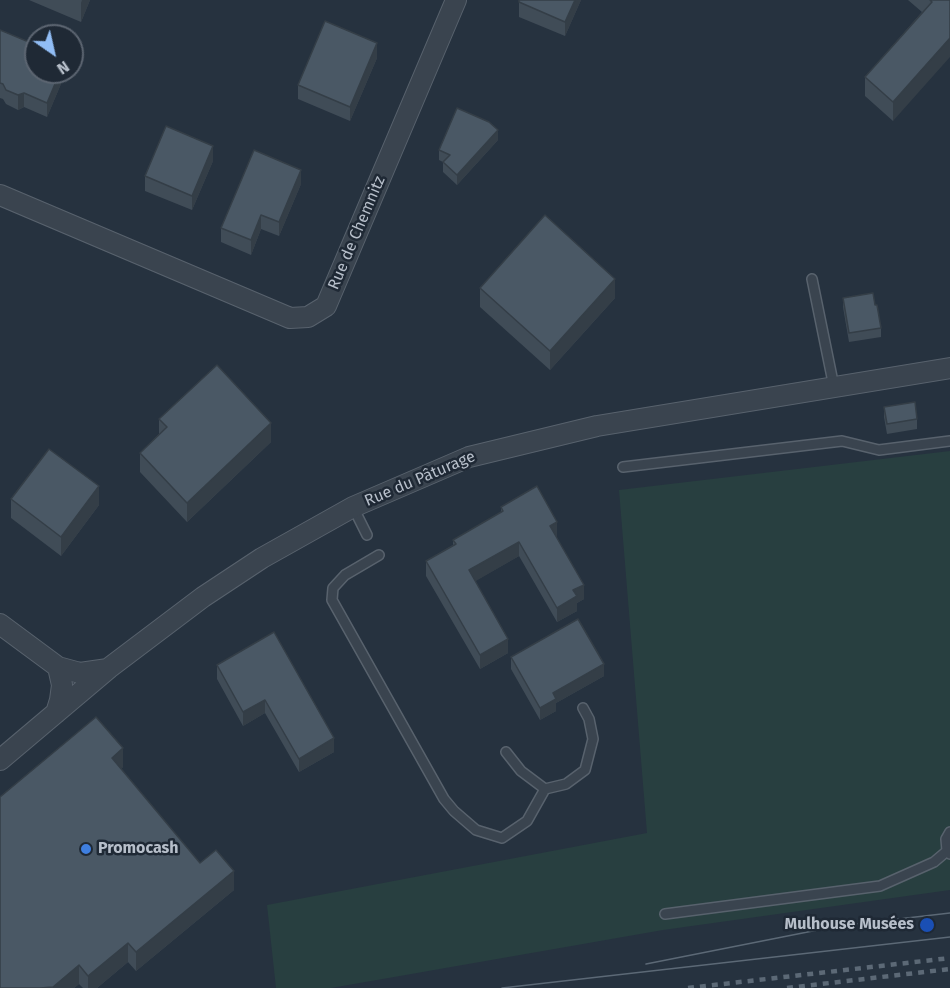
<!DOCTYPE html>
<html>
<head>
<meta charset="utf-8">
<style>
	body { margin:0 }
	#map { position:relative; width:950px; height:988px; overflow:hidden; background:#26323f; font-family:"Fira Sans",sans-serif }
	canvas { display:block }
	.north { position:absolute; left:24px; top:24px; width:60px; height:60px; box-sizing:border-box; background:#1f2935; border:2px solid #5c6571; border-radius:50%; rotate:146deg; font-size:16px; font-weight:700; line-height:24px; text-align:center; color:#b7bfca }
	.north::after { content:''; display:block; margin:auto; width:21px; height:27px; background:#91bdf5; clip-path:polygon(50% 0,100% 100%,50% 72%,0 100%) }
</style>
</head>
<body>
<div id="map">
<canvas width="950" height="988"></canvas>
<div class="north">N</div>
</div>
<script>
const ctx = document.querySelector('canvas').getContext('2d');
ctx.lineJoin = 'round';
function fill(path, color) { ctx.fillStyle = color; ctx.fill(path, 'evenodd'); }
const shape = rows => new Path2D(rows.map(r => 'M' + r).join(''));
function stroke(path, color, width, dash) { ctx.strokeStyle = color; ctx.lineWidth = width; ctx.lineCap = dash ? 'butt' : 'round'; ctx.setLineDash(dash || []); ctx.stroke(path); }
function label(font, color, halo, rows, align = 'center') {
  ctx.font = font + ' "Fira Sans",sans-serif'; ctx.lineWidth = 5; ctx.setLineDash([]); ctx.textBaseline = 'middle'; ctx.strokeStyle = halo; ctx.fillStyle = color; for (const [text, x, y, turn = 0] of rows) {
    ctx.save(); ctx.translate(x, y); ctx.rotate((+turn || 0) * Math.PI / 180); ctx.textAlign = isNaN(turn) ? turn : align; if (halo) ctx.strokeText(text, 0, 0); ctx.fillText(text, 0, 0); ctx.restore();
  }
}
const green = shape([
	[950,451,950,890,663,930,331,988,276,988,267,905,647,833,619,490]
]);
const lane = shape([
	[812,279,834,387],
	[623,467,842,441,879,450,950,441],
	[353,507,367,535],
	[379,555,345,575,333,588,332,600,444,799,454,811,476,830,502,838,527,821,545,789,566,784,585,770,593,739,589,719,583,708],
	[506,752,521,771,545,789],
	[950,854,947,851,946,839,950,832],
	[665,914,880,886,934,862,947,851]
]);
const street = shape([
	[0,195,290,318,308,317,326,306,456,0],
	[0,624,58,667,80,673,108,669],
	[56,713,60,700,62,685,58,667],
	[0,760,109,668,203,597,262,558,353,507,469,457,597,426,950,368]
]);
const tram = shape([
	[646,964,838,926,950,913],
	[502,988,950,937]
]);
const rail = shape([
	[688,988,950,958],
	[787,988,950,969]
]);
const wall = shape([
	[29,0,90,0,81,22],
	[581,0,565,36,519,17,519,2],
	[908,0,950,0,893,121,865,96,865,77,922,12],
	[0,30,66,72,47,117,24,107,18,110,6,104,3,99,0,98],
	[377,58,350,121,298,99,298,85],
	[498,140,457,185,443,172,443,162,439,160,439,150],
	[213,161,192,210,145,191,145,176],
	[301,184,279,236,261,229,251,255,221,242,221,228],
	[480,288,615,298,550,370,480,307],
	[843,298,875,305,881,328,881,337,849,342,843,307],
	[884,407,917,419,917,429,887,434,884,417],
	[159,419,271,442,187,522,140,472,140,453,159,434],
	[11,499,99,505,61,556,11,518],
	[501,507,557,536,556,537,584,599,577,603,577,611,557,622,519,556,475,581,508,653,480,669,426,576,426,561,453,545,453,540,501,512],
	[274,632,334,752,299,772,265,713,243,726,217,679,217,665],
	[511,657,604,676,556,703,556,711,540,720,511,669],
	[123,767,121,769,200,863,234,890,136,971,128,962,97,988,83,988,79,984,74,988,0,988,0,797]
]);
const shadedWall = shape([
	[82,0,90,0,81,22,81,3],
	[575,0,581,0,565,36,565,22],
	[950,38,950,57,893,121,893,102],
	[377,43,377,58,350,121,350,107],
	[60,72,66,72,47,117,47,103],
	[24,93,24,107,18,110,18,95],
	[498,130,498,140,457,185,457,175],
	[213,146,213,161,192,210,192,196],
	[301,170,301,184,279,236,279,222],
	[261,215,261,229,251,255,251,240],
	[615,279,615,298,550,370,550,351],
	[271,423,271,442,187,522,187,503],
	[99,486,99,505,61,556,61,537],
	[557,522,557,536,550,541,550,526],
	[519,542,519,556,469,585,469,570],
	[584,585,584,599,577,603,577,611,557,622,557,608,573,590],
	[508,639,508,653,480,669,480,655],
	[604,664,604,676,556,703,556,711,540,720,540,708,553,693],
	[265,700,265,713,243,726,243,712],
	[334,738,334,752,299,772,299,759],
	[123,748,123,767,112,777,112,758],
	[234,871,234,890,136,971,136,952],
	[128,943,128,962,97,988,88,988,88,976],
	[79,965,79,984,74,988,53,988,53,987]
]);
const building = shape([
	[519,0,575,0,565,22,519,2,519,0],
	[930,0,950,0,950,38,893,102,865,77,932,2,930,0],
	[325,21,377,43,350,107,298,85,325,21],
	[0,30,36,45,36,72,60,72,47,103,24,93,18,95,6,90,3,84,0,83,0,30],
	[457,108,489,122,498,130,457,175,443,162,450,155,439,150,457,108],
	[166,126,213,146,192,196,145,176,166,126],
	[254,150,301,170,279,222,261,215,251,240,221,228,254,150],
	[545,215,615,279,550,351,480,288,545,215],
	[873,293,875,305,877,305,881,328,849,333,843,298,873,293],
	[217,365,271,423,187,503,140,453,167,427,159,419,217,365],
	[915,402,917,419,887,424,884,407,915,402],
	[49,449,99,486,61,537,11,499,49,449],
	[537,486,557,522,550,526,584,585,573,590,577,596,557,608,519,542,469,570,508,639,480,655,426,561,456,544,453,540,503,511,501,507,537,486],
	[578,619,604,664,553,693,556,699,540,708,511,657,578,619],
	[274,632,334,738,299,759,265,700,243,712,217,665,274,632],
	[96,717,123,748,112,758,200,863,216,850,234,871,136,952,128,943,88,976,79,965,53,987,40,988,0,988,0,797,96,717]
]);
const markers = [
	[86,849,6,"#3f7fe0"],
	[927,925,8,"#1a4fb4"]
];
const streetNames = [
	["Rue de Chemnitz",357,233,-67],
	["Rue du Pâturage",420,479,-23]
];
const poiNames = [
	["Promocash",98,849],
	["Mulhouse Musées",914,925,"right"]
];
fill(green, '#283f40');
stroke(lane, '#58626d', 12);
stroke(street, '#58626d', 22);
stroke(lane, '#3a444f', 9);
stroke(street, '#3a444f', 20);
stroke(tram, '#5c6976', 1.5);
stroke(rail, '#5c6976', 4.5, [6, 6]);
fill(wall, '#404c57');
fill(shadedWall, '#343e47');
fill(building, '#4a5865');
stroke(building, '#343e47', 1.5);
for (const [x, y, r, color] of markers) { const dot = new Path2D(); dot.arc(x, y, r, 0, 2 * Math.PI); ctx.fillStyle = color; ctx.fill(dot); stroke(dot, '#1f2935', 2); }
label('16px', '#b7bfca', '#1f2935', streetNames);
label('bold 16px', '#b7bfca', '#1f2935', poiNames, 'left');
</script>
</body>
</html>
